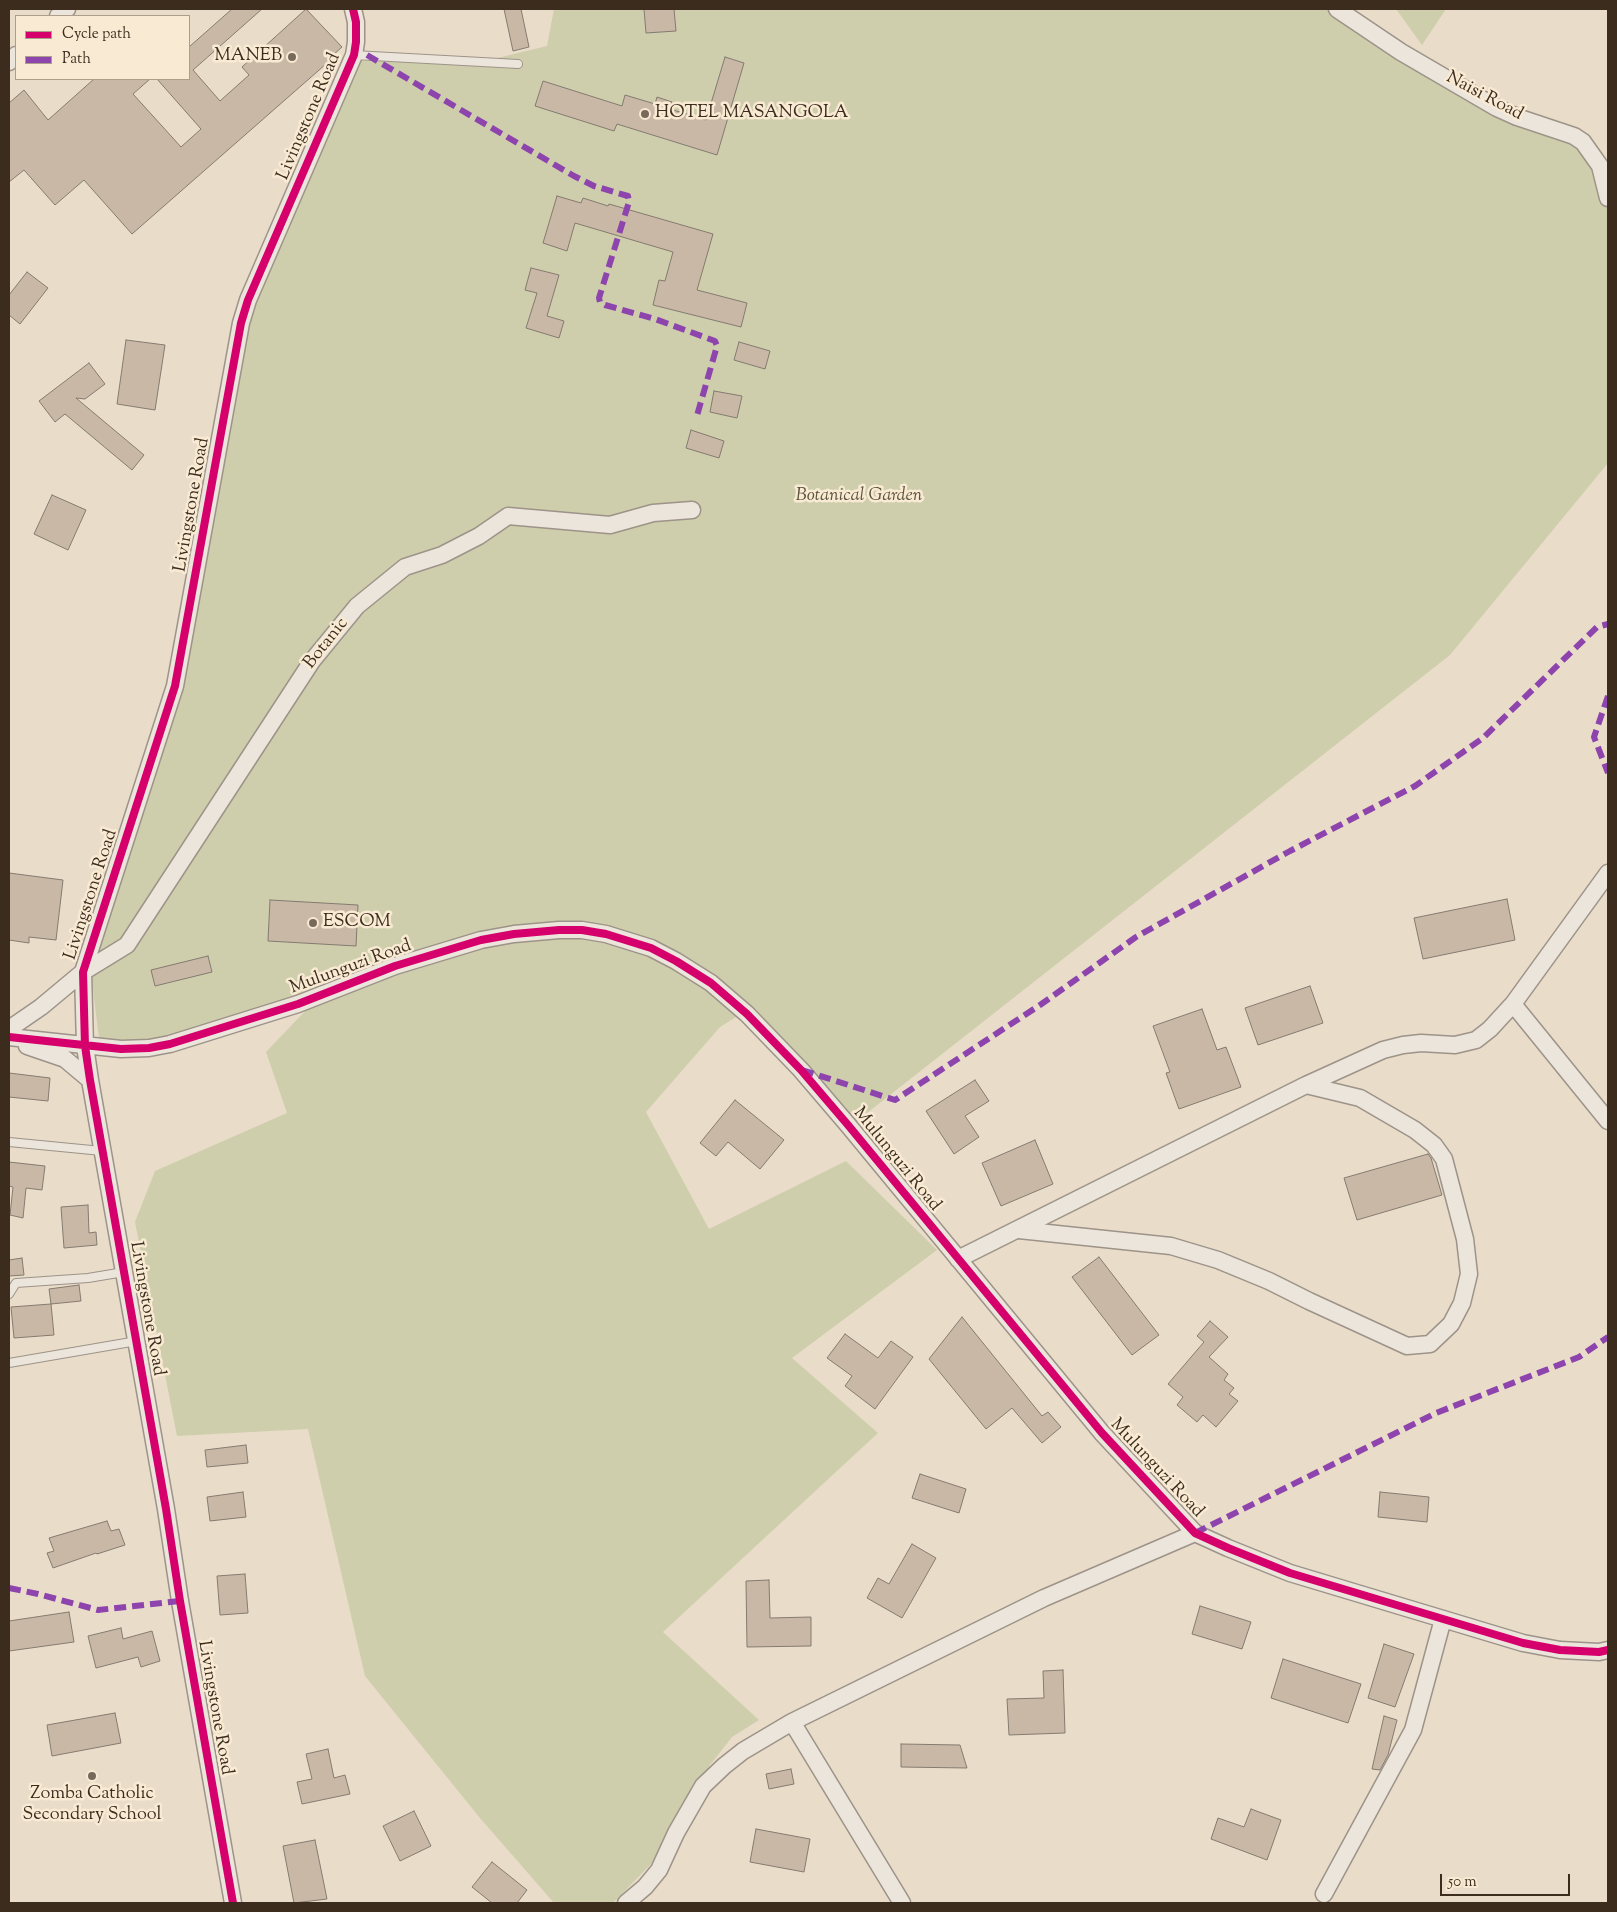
<!DOCTYPE html>
<html>
<head>
<meta charset="utf-8">
<style>
	body { margin:0 }
	#map { position:relative; width:1617px; height:1912px; overflow:hidden; background:#e9dcc9; font-family:"Sorts Mill Goudy",serif }
	canvas { display:block }
	.frame { position:absolute; inset:0; border:10px solid #3b2c1e; pointer-events:none }
	.legend { position:absolute; left:15px; top:15px; width:175px; height:65px; box-sizing:border-box; background:#f9ead3; border:1px solid #ad9e8b; margin:0; padding:6px 9px; list-style:none; font-size:15px; color:#3b2c1e }
	.legend li { display:flex; align-items:center; gap:10px; height:25px }
	.legend b { width:25px; border:1px solid #ad9e8b }
	.scale { position:absolute; left:1440px; top:1874px; width:130px; height:22px; box-sizing:border-box; border:2px solid #3b2c1e; border-top:0; padding-left:6px; font-size:15px; line-height:18px; white-space:nowrap; color:#3b2c1e; -webkit-text-stroke:4px #f9ead3; paint-order:stroke }
</style>
</head>
<body>
<div id="map">
<canvas width="1617" height="1912"></canvas>
<div class="frame"></div>
<ul class="legend">
<li><b style="height:6px;background:#d6006c"></b>Cycle path</li>
<li><b style="height:6px;background:#8e44ad"></b>Path</li>
</ul>
<div class="scale">50 m</div>
</div>
<script>
const ctx = document.querySelector('canvas').getContext('2d');
ctx.lineJoin = 'round';
function fill(path, color) { ctx.fillStyle = color; ctx.fill(path, 'evenodd'); }
const shape = rows => new Path2D(rows.map(r => 'M' + r).join(''));
function stroke(path, color, width, dash) { ctx.strokeStyle = color; ctx.lineWidth = width; ctx.lineCap = dash ? 'butt' : 'round'; ctx.setLineDash(dash || []); ctx.stroke(path); }
function label(font, color, halo, rows, align = 'center') {
  ctx.font = font + ' "Sorts Mill Goudy",serif'; ctx.lineWidth = 5; ctx.setLineDash([]); ctx.textBaseline = 'middle'; ctx.strokeStyle = halo; ctx.fillStyle = color; for (const [text, x, y, turn = 0] of rows) {
    ctx.save(); ctx.translate(x, y); ctx.rotate((+turn || 0) * Math.PI / 180); ctx.textAlign = isNaN(turn) ? turn : align; if (halo) ctx.strokeText(text, 0, 0); ctx.fillText(text, 0, 0); ctx.restore();
  }
}
const green = shape([
	[554,9,1346,9,1502,107,1577,130,1608,176,1608,463,1450,655,853,1124,752,1007,720,1027,646,1112,709,1229,846,1161,937,1250,792,1358,878,1433,663,1632,759,1720,732,1737,710,1765,677,1828,650,1865,613,1903,554,1903,480,1818,365,1676,308,1429,177,1436,135,1222,155,1171,287,1113,266,1052,329,986,154,1044,100,1046,87,941,179,686,243,312,358,61,481,62,547,46],
	[1396,9,1446,9,1422,45]
]);
const building = shape([
	[232,9,262,9,193,70,220,101,249,75,242,67,306,9,342,47,333,55,334,57,132,234,84,180,55,205,24,170,9,182,9,103,24,90,48,120,94,79,150,79,133,94,181,147,201,129,157,79,189,79,189,47,232,9],
	[504,9,521,9,529,47,513,51,504,9],
	[644,9,674,9,676,31,646,33,644,9],
	[725,57,744,63,717,155,617,124,614,131,535,106,543,81,622,106,625,95,655,104,657,97,672,102,670,109,706,120,725,57],
	[557,196,581,203,583,198,608,206,609,204,713,234,697,290,747,303,741,327,653,305,659,280,665,281,673,252,575,223,567,251,543,243,557,196],
	[531,268,559,275,547,316,564,321,559,338,526,328,537,293,525,290,531,268],
	[27,272,48,288,20,324,9,315,9,295,27,272],
	[126,340,165,345,155,410,117,404,126,340],
	[739,342,770,351,765,369,734,360,739,342],
	[89,363,105,384,85,399,76,398,144,455,132,470,65,414,55,422,39,401,89,363],
	[714,391,742,396,737,418,710,412,714,391],
	[691,430,724,441,719,458,686,448,691,430],
	[52,495,86,510,68,550,34,534,52,495],
	[9,873,63,880,56,940,29,937,29,943,9,940,9,873],
	[1507,899,1515,940,1423,959,1414,918,1507,899],
	[270,900,358,905,356,946,268,941,270,900],
	[208,956,212,972,155,986,151,970,208,956],
	[1310,986,1323,1023,1258,1045,1245,1008,1310,986],
	[1202,1009,1217,1050,1226,1047,1241,1087,1179,1109,1166,1073,1170,1072,1153,1026,1202,1009],
	[9,1073,50,1078,48,1101,9,1097,9,1073],
	[975,1080,989,1101,965,1116,979,1137,954,1154,926,1111,975,1080],
	[735,1100,784,1140,760,1169,728,1142,716,1156,700,1143,735,1100],
	[1035,1140,1053,1184,1001,1206,982,1163,1035,1140],
	[1428,1154,1431,1158,1442,1195,1357,1220,1344,1178,1428,1154],
	[9,1162,45,1166,42,1190,26,1188,23,1218,10,1215,13,1187,9,1186,9,1162],
	[88,1205,89,1233,96,1232,97,1245,64,1248,61,1207,88,1205],
	[1099,1257,1159,1335,1132,1355,1072,1277,1099,1257],
	[22,1258,24,1275,9,1276,9,1260,22,1258],
	[79,1285,81,1301,51,1304,49,1289,79,1285],
	[51,1304,54,1335,14,1338,11,1307,51,1304],
	[962,1317,1042,1416,1048,1412,1061,1427,1042,1443,1012,1408,986,1429,929,1359,962,1317],
	[1210,1321,1228,1337,1209,1357,1228,1374,1224,1380,1234,1388,1229,1394,1238,1401,1216,1427,1203,1415,1197,1422,1177,1405,1183,1397,1168,1384,1204,1342,1197,1336,1210,1321],
	[845,1334,878,1358,891,1341,913,1357,875,1409,845,1386,852,1376,827,1358,845,1334],
	[246,1445,248,1463,207,1467,205,1450,246,1445],
	[920,1474,966,1489,959,1513,912,1498,920,1474],
	[243,1492,246,1517,210,1521,207,1497,243,1492],
	[1380,1492,1429,1497,1427,1522,1378,1517,1380,1492],
	[107,1521,111,1531,119,1529,125,1545,97,1554,96,1553,53,1568,47,1553,54,1551,49,1538,107,1521],
	[912,1544,936,1558,902,1618,867,1598,878,1578,889,1584,912,1544],
	[245,1574,248,1613,220,1615,217,1576,245,1574],
	[769,1580,770,1618,811,1617,811,1646,747,1647,746,1581,769,1580],
	[1200,1606,1251,1622,1242,1649,1192,1634,1200,1606],
	[69,1612,74,1642,9,1651,9,1621,69,1612],
	[121,1628,123,1639,152,1631,160,1661,141,1667,138,1657,96,1668,88,1636,121,1628],
	[1384,1644,1414,1654,1395,1707,1368,1698,1384,1644],
	[1283,1659,1361,1684,1348,1723,1271,1698,1283,1659],
	[1063,1670,1065,1733,1009,1735,1007,1699,1044,1698,1043,1671,1063,1670],
	[115,1713,121,1743,52,1756,47,1725,115,1713],
	[1384,1716,1397,1720,1388,1755,1380,1770,1372,1769,1384,1716],
	[901,1744,960,1745,967,1768,901,1767,901,1744],
	[328,1749,334,1778,345,1775,350,1794,302,1804,297,1782,312,1779,306,1754,328,1749],
	[791,1769,794,1784,769,1789,766,1774,791,1769],
	[1251,1809,1281,1820,1267,1860,1211,1839,1218,1818,1244,1827,1251,1809],
	[414,1811,431,1846,400,1861,383,1826,414,1811],
	[756,1829,810,1839,804,1872,750,1862,756,1829],
	[315,1840,327,1899,294,1903,283,1846,315,1840],
	[492,1862,527,1890,517,1903,492,1903,472,1887,492,1862]
]);
const service = shape([
	[354,55,518,64],
	[9,1142,102,1151],
	[9,1294,16,1283,88,1278,124,1272],
	[9,1363,137,1341]
]);
const minor = shape([
	[1337,9,1401,52,1497,108,1517,117,1574,136,1583,142,1600,166,1608,198],
	[58,16,67,9],
	[9,62,16,55],
	[1513,1004,1608,1121],
	[9,1029,41,1007,83,972,127,945,312,661,357,606,405,567,442,555,479,536,508,516,610,525,653,513,692,510],
	[9,1037,121,1049,149,1048,170,1044,298,1004,395,966,481,940,514,934,559,930,582,930,606,934,651,948,676,961,711,983,747,1014,801,1070,848,1125,1102,1433,1195,1533,1228,1548,1290,1573,1523,1643,1560,1650,1599,1652,1608,1650],
	[27,1046,65,1059,90,1080],
	[1019,1230,1171,1246,1218,1260,1269,1281,1309,1301,1407,1346,1430,1344,1451,1324,1462,1303,1469,1274,1465,1239,1444,1159,1434,1145,1415,1130,1360,1098,1306,1085],
	[958,1259,1306,1085,1383,1050,1403,1045,1421,1043,1455,1045,1476,1040,1490,1029,1513,1004,1608,873],
	[792,1722,902,1903],
	[1324,1894,1413,1730,1443,1619],
	[233,1903,180,1601,166,1509,90,1080,85,1046,83,972,175,686,241,323,248,300,354,55,356,42,356,22,353,9],
	[626,1903,645,1887,659,1870,676,1833,703,1786,724,1766,743,1751,792,1722,1044,1598,1195,1533]
]);
const quiet = shape([
	[367,55,574,176,594,186,628,196,629,202,599,298,600,302,605,305,655,319,715,341,717,346,696,419],
	[1608,696,1594,737,1608,773],
	[802,1070,895,1100,1040,1005,1136,937,1290,851,1415,786,1483,738,1597,627,1608,624],
	[1195,1533,1436,1413,1579,1357,1608,1337],
	[9,1588,38,1594,98,1610,180,1601]
]);
const cycleway = shape([
	[9,1037,121,1049,149,1048,170,1044,298,1004,395,966,481,940,514,934,559,930,582,930,606,934,651,948,676,961,711,983,747,1014,801,1070,848,1125,1102,1433,1195,1533,1228,1548,1290,1573,1523,1643,1560,1650,1599,1652,1608,1650],
	[233,1903,180,1601,166,1509,90,1080,85,1046,83,972,175,686,241,323,248,300,354,55,356,42,356,22,353,9]
]);
const markers = [
	[292,57,5,"#786a5a"],
	[645,114,5,"#786a5a"],
	[313,923,5,"#786a5a"],
	[92,1776,5,"#786a5a"]
];
const poiNames = [
	["MANEB",282,57,"right"],
	["HOTEL MASANGOLA",655,114],
	["ESCOM",323,923],
	["Zomba Catholic",92,1795,"center"],
	["Secondary School",92,1816,"center"]
];
const streetNames = [
	["Naisi Road",1484,97,28],
	["Livingstone Road",310,117,-67],
	["Livingstone Road",193,505,-80],
	["Botanic",327,644,-52],
	["Livingstone Road",92,895,-72],
	["Mulunguzi Road",351,968,-20],
	["Mulunguzi Road",896,1160,51],
	["Livingstone Road",146,1309,80],
	["Mulunguzi Road",1156,1469,47],
	["Livingstone Road",214,1708,80]
];
const parkNames = [
	["Botanical Garden",859,497]
];
fill(green, '#ceceac');
fill(building, '#cab8a7');
stroke(building, '#847b70', 1);
stroke(service, '#9d9388', 10);
stroke(minor, '#9d9388', 19);
stroke(service, '#ece5dc', 8);
stroke(minor, '#ece5dc', 16);
stroke(quiet, '#8e44ad', 6, [12, 6]);
stroke(cycleway, '#d6006c', 8);
for (const [x, y, r, color] of markers) { const dot = new Path2D(); dot.arc(x, y, r, 0, 2 * Math.PI); ctx.fillStyle = color; ctx.fill(dot); stroke(dot, '#f9ead3', 2); }
label('18px', '#3b2c1e', '#f9ead3', poiNames, 'left');
label('18px', '#3b2c1e', '#f9ead3', streetNames);
label('italic 18px', '#5a523c', '#f9ead3', parkNames);
</script>
</body>
</html>
